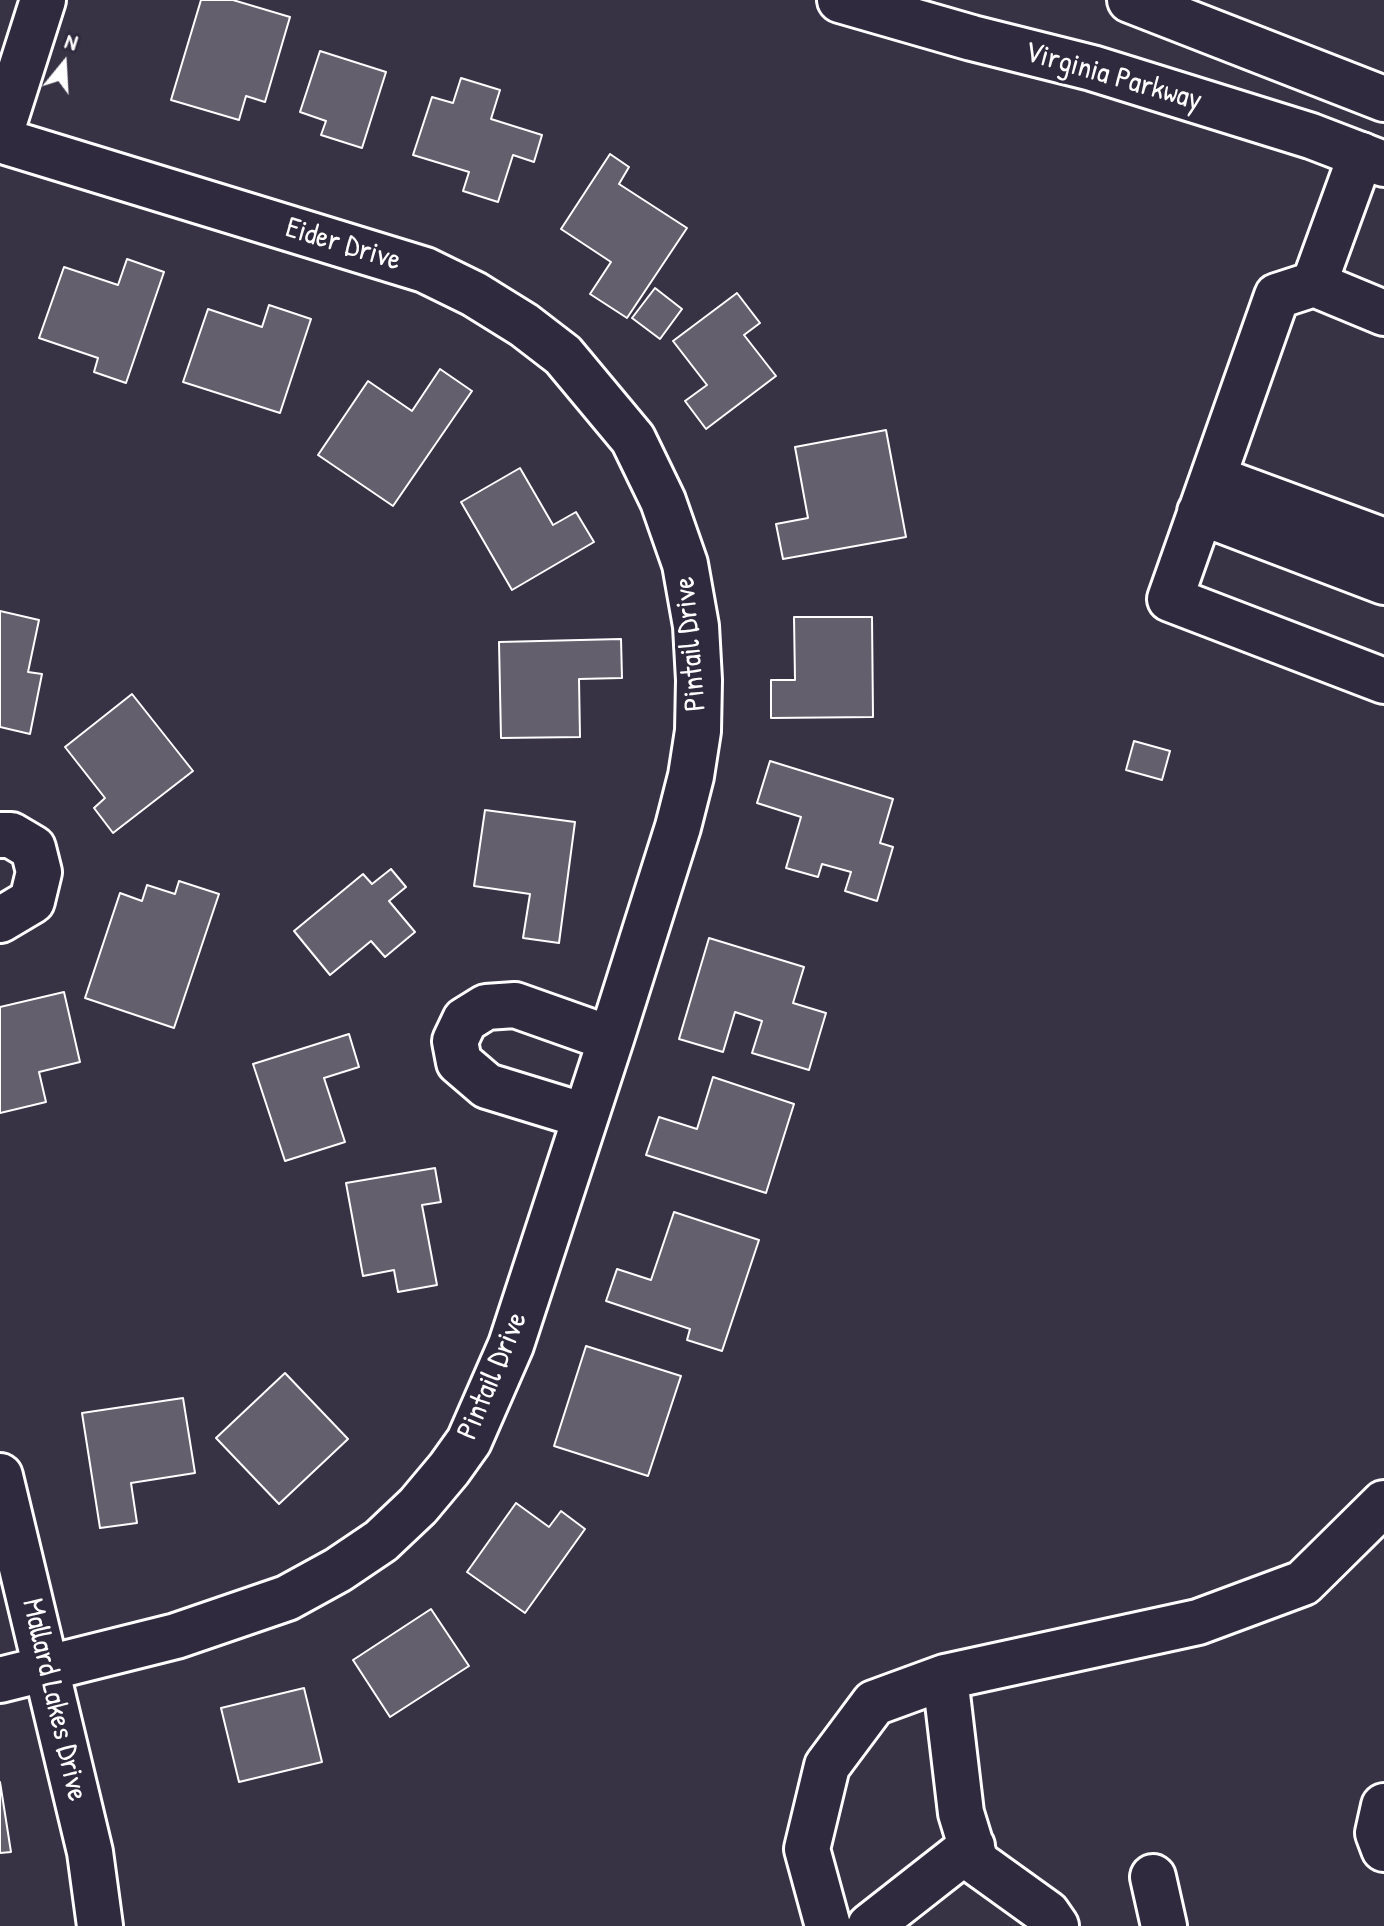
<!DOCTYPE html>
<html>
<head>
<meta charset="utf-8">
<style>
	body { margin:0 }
	#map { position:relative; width:1384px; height:1926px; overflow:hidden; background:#373345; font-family:"Patrick Hand",sans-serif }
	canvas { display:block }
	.north { position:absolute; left:24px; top:24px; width:80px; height:80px; -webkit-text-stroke:6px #2f2a3d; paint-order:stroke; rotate:18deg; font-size:22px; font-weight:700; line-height:32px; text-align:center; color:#fff }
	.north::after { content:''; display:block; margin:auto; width:28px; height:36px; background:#fff; clip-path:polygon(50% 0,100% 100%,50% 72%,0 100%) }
</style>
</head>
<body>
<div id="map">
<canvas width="1384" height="1926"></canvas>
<div class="north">N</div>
</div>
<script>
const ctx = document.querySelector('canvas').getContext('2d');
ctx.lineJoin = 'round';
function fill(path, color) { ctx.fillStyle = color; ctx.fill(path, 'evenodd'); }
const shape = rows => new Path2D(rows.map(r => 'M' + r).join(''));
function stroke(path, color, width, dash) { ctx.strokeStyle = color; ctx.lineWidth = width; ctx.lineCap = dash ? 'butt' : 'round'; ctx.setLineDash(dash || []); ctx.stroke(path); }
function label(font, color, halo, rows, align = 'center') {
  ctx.font = font + ' "Patrick Hand",sans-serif'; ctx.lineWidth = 6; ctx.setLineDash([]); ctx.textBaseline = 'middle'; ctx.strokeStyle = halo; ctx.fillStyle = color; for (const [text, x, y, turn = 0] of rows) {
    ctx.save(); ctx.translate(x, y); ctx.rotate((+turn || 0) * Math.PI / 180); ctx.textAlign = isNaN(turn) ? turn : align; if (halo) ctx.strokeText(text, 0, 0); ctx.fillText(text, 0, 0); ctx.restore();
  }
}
const building = shape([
	[201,0,233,0,290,17,265,102,246,96,239,120,171,100,201,0],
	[320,51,386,72,362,148,321,135,326,121,300,112,320,51],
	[461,78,500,90,491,119,542,135,534,162,513,155,498,202,463,191,469,172,413,155,432,97,453,103,461,78],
	[610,154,629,167,619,184,687,228,627,318,590,294,611,262,561,229,610,154],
	[127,259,164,272,126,383,94,372,98,358,39,338,64,267,118,285,127,259],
	[655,288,682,309,660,339,632,318,655,288],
	[737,293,760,323,744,335,776,376,706,429,685,401,707,385,673,341,737,293],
	[269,305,311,319,280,413,183,382,208,309,262,327,269,305],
	[440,369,472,391,393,506,318,455,368,381,412,411,440,369],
	[886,430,906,537,783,559,776,524,808,518,795,447,886,430],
	[520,468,553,525,576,512,594,542,512,590,461,502,520,468],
	[0,611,39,620,28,672,42,674,30,734,0,727,0,611],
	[794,617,872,617,873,717,771,718,771,680,795,680,794,617],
	[621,639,622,678,579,679,580,737,501,738,499,642,621,639],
	[132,694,193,771,113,833,94,808,105,798,65,747,132,694],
	[1134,741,1170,751,1162,780,1126,770,1134,741],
	[770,761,893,799,880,843,893,847,877,901,845,891,851,872,822,864,818,877,786,868,801,817,757,803,770,761],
	[485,810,575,822,559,943,523,938,530,894,474,886,485,810],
	[391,869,406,887,389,901,415,932,385,957,371,941,330,975,294,931,363,874,372,884,391,869],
	[179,881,219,894,174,1028,85,998,120,893,142,901,147,885,175,894,179,881],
	[709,938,804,967,793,1003,826,1013,809,1070,752,1053,762,1021,735,1012,723,1052,679,1039,709,938],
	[64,992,80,1062,39,1072,46,1102,0,1113,0,1007,64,992],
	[349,1034,359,1067,324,1078,345,1142,285,1161,253,1064,349,1034],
	[713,1077,794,1104,766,1193,646,1155,659,1117,697,1129,713,1077],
	[435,1168,441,1202,422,1205,437,1285,398,1292,394,1270,363,1276,346,1183,435,1168],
	[674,1212,759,1240,722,1351,687,1340,690,1329,606,1301,617,1269,651,1280,674,1212],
	[586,1346,681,1376,648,1476,554,1446,586,1346],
	[285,1373,348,1439,279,1504,216,1438,285,1373],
	[183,1398,195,1473,131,1483,137,1523,100,1528,82,1413,183,1398],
	[516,1503,549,1527,561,1511,585,1529,525,1613,467,1572,516,1503],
	[431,1609,469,1666,390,1717,353,1660,431,1609],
	[304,1688,322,1762,239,1782,221,1708,304,1688],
	[0,1782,11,1852,0,1853,0,1782]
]);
const minor = shape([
	[0,135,43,0],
	[0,140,425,270,474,294,524,325,563,355,633,439,663,501,685,564,696,626,699,680,698,731,691,776,678,827,611,1039,511,1345,469,1441,449,1469,418,1506,381,1541,338,1570,287,1598,176,1636,0,1680],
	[1361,155,1314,284,1384,313],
	[1314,284,1277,296,1170,599,1384,681],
	[1213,478,1384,541],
	[1200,512,1384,582],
	[0,835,11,835,33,848,39,872,32,901,0,920],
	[585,1116,487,1086,459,1062,455,1041,465,1020,486,1007,515,1005,611,1039],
	[0,1476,90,1852,100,1926],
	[945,1677,961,1813,976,1862,1047,1913,1056,1926],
	[1384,1806,1378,1833,1384,1849],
	[1153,1877,1164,1926],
	[828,1926,807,1849,827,1766,874,1703,945,1677,1198,1622,1303,1583,1384,1503],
	[870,1926,972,1846]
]);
const major = shape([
	[840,0,972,38,1092,68,1311,136,1384,164],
	[1130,0,1384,99]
]);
const streetNames = [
	["Virginia Parkway",1113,77,16],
	["Eider Drive",343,245,17],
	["Pintail Drive",691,644,-95],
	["Pintail Drive",493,1376,-67],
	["Mallard Lakes Drive",54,1700,77]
];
fill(building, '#635f6d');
stroke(building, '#fff', 2);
stroke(minor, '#fff', 50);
stroke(major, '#fff', 50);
stroke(minor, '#2f2a3d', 44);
stroke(major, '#2f2a3d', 44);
label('30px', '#fff', '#2f2a3d', streetNames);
</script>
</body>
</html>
